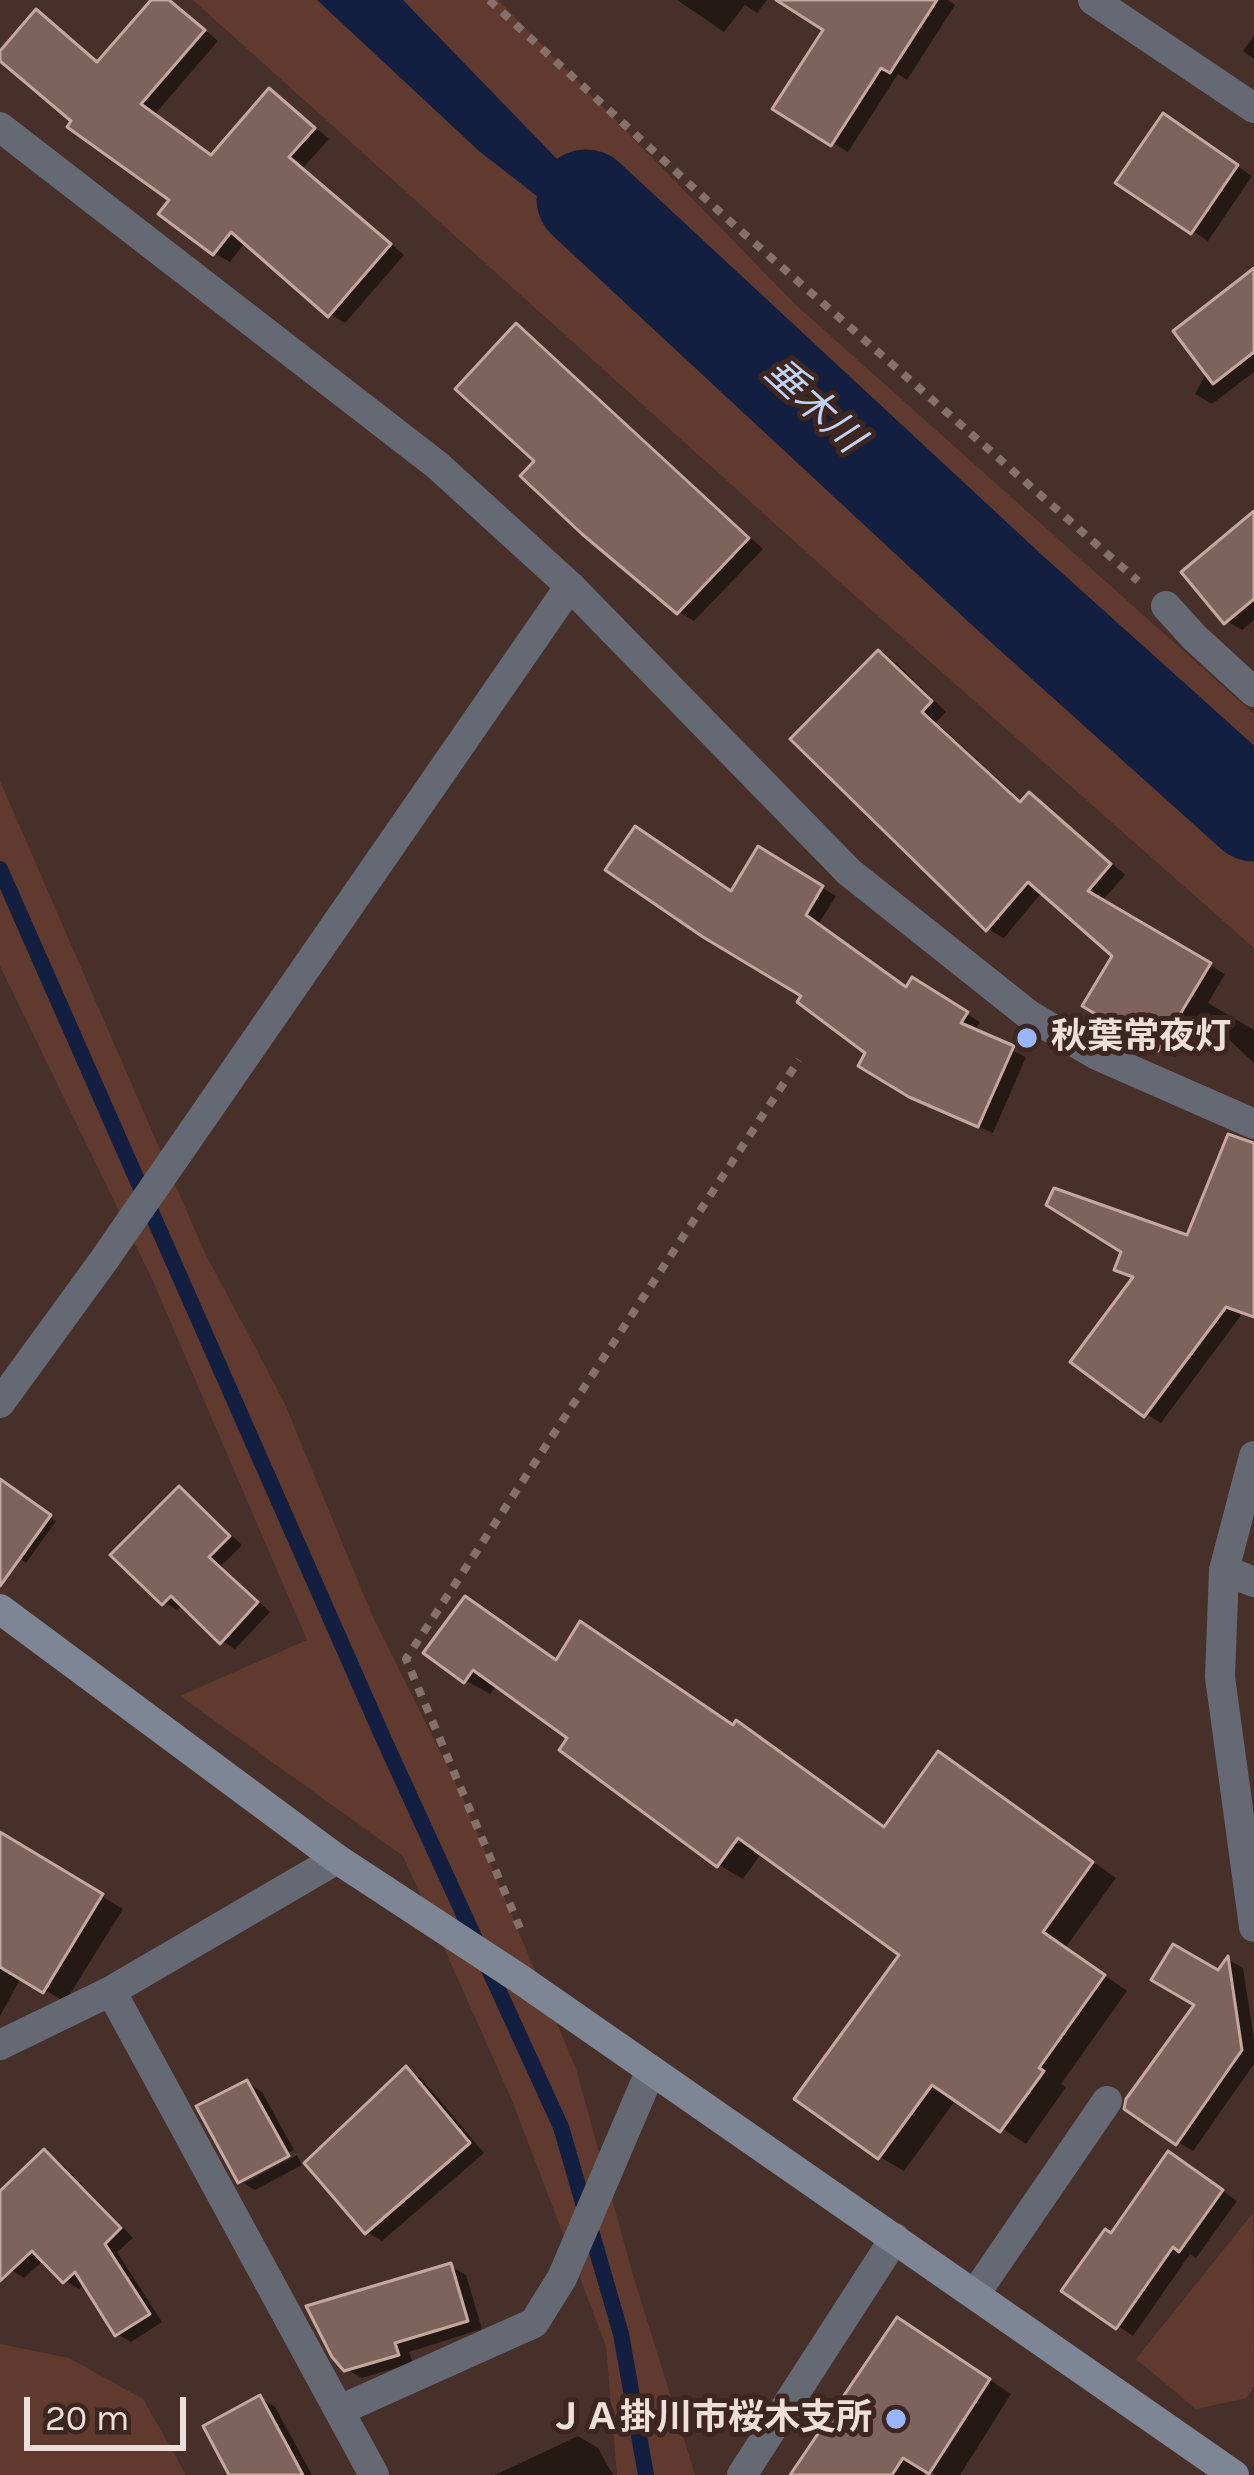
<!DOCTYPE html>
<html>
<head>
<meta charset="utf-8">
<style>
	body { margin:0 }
	#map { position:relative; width:1254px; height:2475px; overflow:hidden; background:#473029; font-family:Karla,sans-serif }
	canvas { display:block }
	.scale { position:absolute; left:24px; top:2397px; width:162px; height:54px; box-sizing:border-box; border:6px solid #eedfda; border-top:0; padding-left:15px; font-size:36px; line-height:42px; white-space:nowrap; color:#eedfda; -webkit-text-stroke:9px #3c261f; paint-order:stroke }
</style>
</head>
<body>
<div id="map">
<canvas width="1254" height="2475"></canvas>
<div class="scale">20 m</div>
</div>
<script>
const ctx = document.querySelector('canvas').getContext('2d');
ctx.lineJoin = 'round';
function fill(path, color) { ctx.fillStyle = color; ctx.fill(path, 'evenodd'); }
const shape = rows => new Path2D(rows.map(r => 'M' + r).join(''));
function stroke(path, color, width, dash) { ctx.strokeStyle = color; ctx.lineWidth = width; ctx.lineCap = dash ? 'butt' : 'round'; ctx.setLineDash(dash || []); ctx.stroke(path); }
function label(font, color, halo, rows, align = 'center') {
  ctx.font = font + ' Karla,"Noto Sans JP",sans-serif'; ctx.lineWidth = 10; ctx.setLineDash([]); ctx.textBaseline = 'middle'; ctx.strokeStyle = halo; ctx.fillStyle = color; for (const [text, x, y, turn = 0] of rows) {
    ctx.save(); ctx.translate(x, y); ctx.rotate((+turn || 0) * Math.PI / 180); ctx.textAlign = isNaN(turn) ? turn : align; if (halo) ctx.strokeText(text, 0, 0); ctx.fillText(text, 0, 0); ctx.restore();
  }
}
const green = shape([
	[193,0,498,0,796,305,1254,714,1254,948,843,585],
	[0,781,204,1251,284,1402,372,1615,462,1796,576,2069,633,2275,695,2475,617,2475,606,2346,511,2098,403,1856,180,1696,307,1640,152,1279,0,966],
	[1253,2213,1254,2386,1247,2398,1196,2409,1136,2359],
	[0,2344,69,2358,143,2399,186,2475,0,2475]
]);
const water = shape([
	[317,0,403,0,684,290,822,418,479,151]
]);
const shadow = shape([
	[155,0,169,0,175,4,218,41,155,114,213,158,269,92,285,101,329,139,303,168,404,255,345,323,330,314,246,241,230,262,214,253,173,200,0,57,37,13,52,22,100,63],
	[677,0,767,0,757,13,745,5,724,32],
	[782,0,948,0,955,5,907,80,898,74,848,152,776,108,827,29],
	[1254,36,1254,59,1243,51],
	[1179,126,1252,176,1208,241,1119,182],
	[1254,286,1254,372,1212,404,1195,394],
	[517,327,532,336,763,549,694,621,679,612,538,460],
	[1254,515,1254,620,1242,630,1226,621],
	[879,653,895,662,946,712,936,722,1024,803,1030,796,1045,805,1125,875,1101,902,1225,974,1208,1003,1254,1030,1254,1063,1201,1013,1175,1057,1086,1005,1116,955,1043,891,1004,938,988,929,794,739],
	[760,850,836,896,818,925,908,990,913,981,980,1022,974,1032,1026,1057,993,1133,923,1102,806,995,733,894],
	[1254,1150,1254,1318,1242,1314,1161,1423,1146,1414,1136,1279,1118,1269,1189,1239],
	[13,1490,56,1521,26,1563,0,1545,0,1494],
	[179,1490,193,1498,242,1545,221,1566,270,1612,235,1649,222,1641,183,1604,177,1610,164,1602],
	[466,1600,558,1662,735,1727,737,1724,761,1738,886,1828,963,1769,1116,1878,1065,1948,1127,1991,1061,2084,1066,2087,1026,2144,957,2098,904,2171,880,2157,903,1954,762,1852,743,1879,719,1865,571,1738,497,1684,490,1694,465,1680],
	[0,1835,123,1909,65,2002,22,1976,0,2016],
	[1229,1960,1243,1968,1254,2040,1254,2064,1193,2151,1178,2142,1219,1974],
	[407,2070,422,2079,484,2153,382,2241,367,2232],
	[247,2083,262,2092,294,2150,244,2176,244,2183,297,2155,302,2165,255,2190,240,2181],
	[44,2152,58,2160,133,2238,117,2252,162,2322,131,2342,117,2334,85,2283,79,2289,65,2281,45,2259,24,2278,11,2270,0,2259,0,2195],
	[1184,2164,1237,2201,1196,2258,1190,2254,1133,2336,1065,2290,1112,2237],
	[450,2266,466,2275,482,2329,409,2352,413,2363,362,2378,346,2369],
	[921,2334,1011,2394,960,2475,936,2475,927,2470,923,2475,800,2475],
	[260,2398,275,2407,312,2475,232,2475],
	[578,2436,598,2448,613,2475,495,2475]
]);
const stream = shape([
	[0,869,385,1742,561,2127,621,2334,646,2475]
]);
const river = shape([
	[586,199,1008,591,1254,812]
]);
const building = shape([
	[151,0,169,0,205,30,141,104,211,155,269,88,315,128,289,157,391,244,328,317,231,232,213,255,158,214,169,200,67,127,71,121,0,61,0,51,36,9,97,62,151,0],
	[776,0,937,0,890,73,881,68,831,146,772,109,823,30,776,0],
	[1163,113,1238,165,1191,234,1115,183,1163,113],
	[1254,268,1254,352,1213,384,1173,331,1254,268],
	[516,323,749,538,677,614,582,534,520,476,534,461,455,389,516,323],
	[1254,511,1254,599,1224,624,1181,572,1254,511],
	[878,650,932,701,922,712,1020,802,1029,792,1111,864,1088,891,1211,963,1158,1051,1082,1006,1112,956,1028,882,986,931,790,739,878,650],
	[635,826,731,891,758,846,823,886,806,915,906,987,912,977,968,1012,961,1023,1014,1046,978,1127,909,1097,858,1066,865,1053,797,1002,801,996,703,937,605,870,635,826],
	[1228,1134,1254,1143,1254,1317,1226,1307,1144,1417,1070,1362,1133,1277,1114,1270,1121,1252,1046,1205,1054,1188,1187,1235,1228,1134],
	[0,1479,51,1515,0,1586,0,1479],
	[179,1486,230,1536,209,1557,258,1602,220,1644,171,1596,162,1605,110,1555,179,1486],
	[465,1596,556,1660,580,1621,733,1725,736,1720,884,1827,938,1751,1093,1862,1043,1932,1105,1975,1039,2068,1044,2071,1000,2132,932,2085,878,2159,794,2099,899,1955,738,1838,717,1867,559,1750,567,1738,473,1670,464,1683,423,1653,465,1596],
	[0,1832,103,1894,43,1993,0,1967,0,1832],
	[1173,1944,1218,1970,1228,1956,1242,2050,1176,2145,1124,2109,1126,2099,1194,2005,1151,1980,1173,1944],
	[406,2066,470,2143,365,2234,304,2163,406,2066],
	[247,2080,289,2156,238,2183,196,2106,247,2080],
	[44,2149,121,2228,105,2244,150,2314,115,2336,75,2272,63,2283,32,2251,0,2281,0,2191,44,2149],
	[1168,2151,1223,2190,1179,2252,1173,2247,1116,2329,1061,2291,1105,2229,1111,2233,1168,2151],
	[451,2263,468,2321,395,2343,399,2355,344,2371,332,2357,306,2306,451,2263],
	[897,2317,990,2379,929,2474,903,2458,892,2475,790,2475,897,2317],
	[260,2395,303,2475,229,2475,203,2426,260,2395]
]);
const path = shape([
	[489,0,733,224,1138,581],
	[520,1928,406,1659,799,1060]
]);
const lane = shape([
	[1166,606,1194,637,1254,692],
	[1224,1570,1254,1582],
	[975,2294,1107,2101]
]);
const street = shape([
	[1093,0,1254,108],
	[0,127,437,465,570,586,849,872,1029,1015,1097,1055,1254,1124],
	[0,1403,104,1260,570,586],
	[1254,1456,1224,1570,1220,1677,1254,1927],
	[111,1991,374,2475],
	[0,2045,111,1991,337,1859],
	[340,2410,534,2323,562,2278,651,2070],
	[742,2475,895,2238]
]);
const secondary = shape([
	[0,1609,337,1859,520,1979,1234,2475]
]);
const markers = [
	[1027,1038,12,"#99b5fd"],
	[896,2419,12,"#99b5fd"]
];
const poiNames = [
	["秋葉常夜灯",1051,1038],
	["ＪＡ掛川市桜木支所",872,2419,"right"]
];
const waterNames = [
	["垂木川",813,406,43]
];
fill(green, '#603a2e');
fill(water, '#131f40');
fill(shadow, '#0007');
stroke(stream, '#131f40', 16);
stroke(river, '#131f40', 99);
fill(building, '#7d635b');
stroke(building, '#c4a89f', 3);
stroke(path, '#85716a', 8, [9, 9]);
stroke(lane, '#656973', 30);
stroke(street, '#656973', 30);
stroke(secondary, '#7e8594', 30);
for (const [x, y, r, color] of markers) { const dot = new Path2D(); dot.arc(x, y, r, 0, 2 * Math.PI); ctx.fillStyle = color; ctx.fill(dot); stroke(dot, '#3c261f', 4.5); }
label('bold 36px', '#eedfda', '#3c261f', poiNames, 'left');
label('italic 39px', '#c0d1f7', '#3c261f', waterNames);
</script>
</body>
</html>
